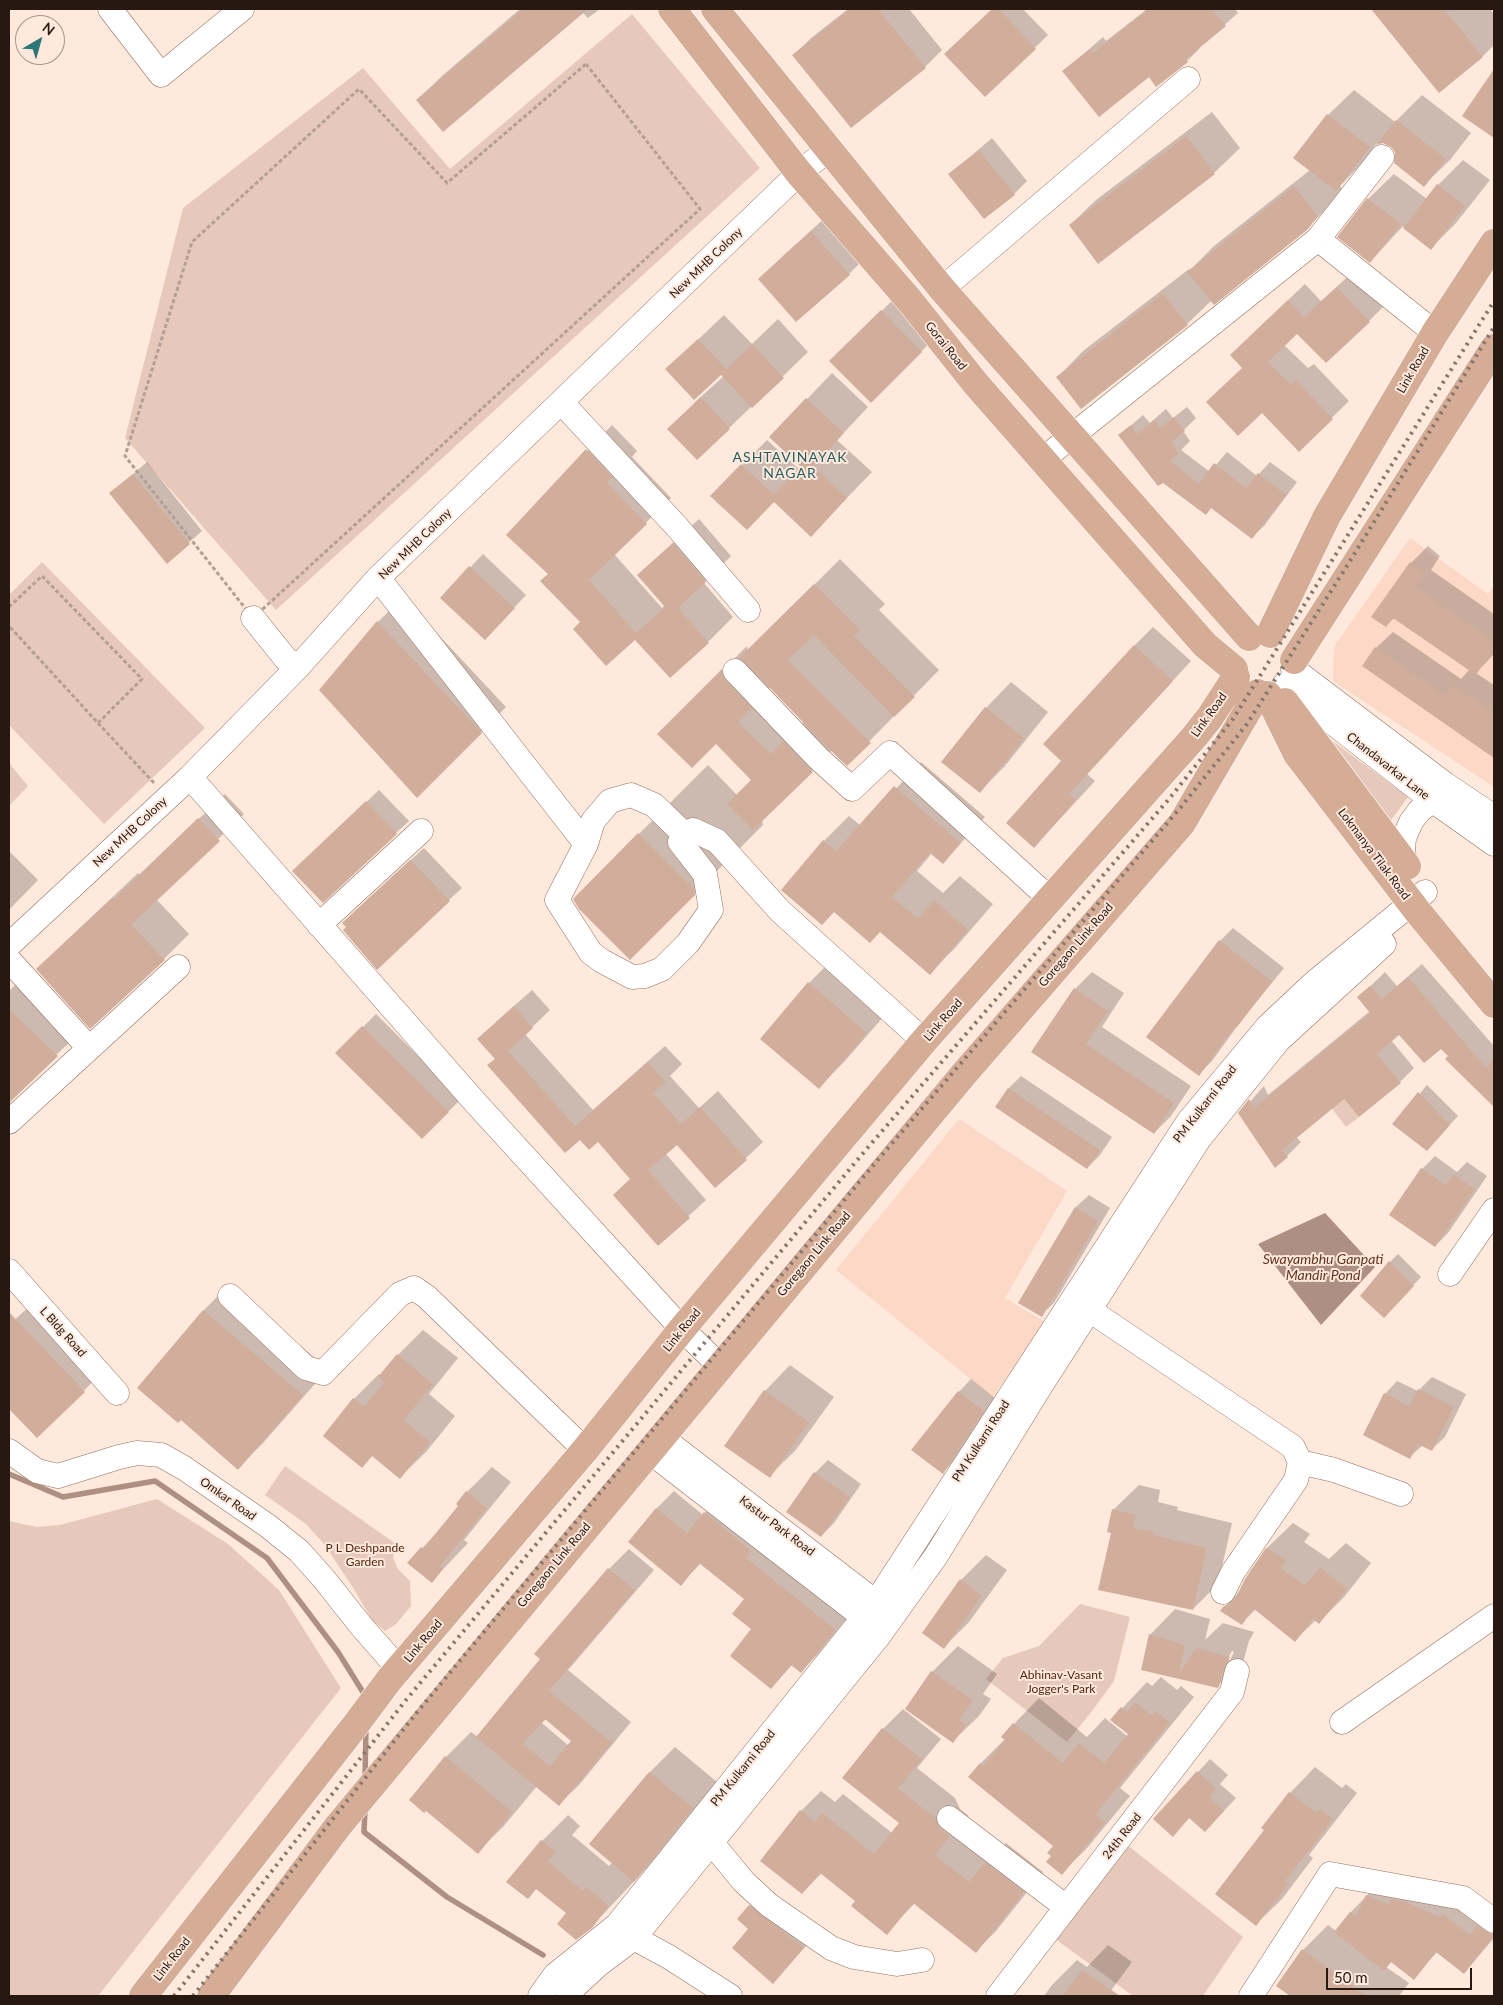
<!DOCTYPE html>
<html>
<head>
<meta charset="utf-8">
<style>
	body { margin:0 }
	#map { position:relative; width:1503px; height:2005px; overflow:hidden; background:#ffe8dc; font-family:Lato,sans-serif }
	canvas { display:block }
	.frame { position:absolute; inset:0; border:10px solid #271912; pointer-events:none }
	.north { position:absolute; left:15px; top:15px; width:50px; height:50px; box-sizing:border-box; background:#ffe8dc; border:1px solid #a9958b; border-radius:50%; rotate:38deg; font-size:14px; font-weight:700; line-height:20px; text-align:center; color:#271912 }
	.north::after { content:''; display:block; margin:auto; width:18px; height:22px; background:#2d7779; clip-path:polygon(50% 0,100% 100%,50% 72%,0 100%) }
	.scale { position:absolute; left:1326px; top:1968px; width:146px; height:22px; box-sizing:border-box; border:2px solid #271912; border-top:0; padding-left:6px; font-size:15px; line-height:18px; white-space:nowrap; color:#271912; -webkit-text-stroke:4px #ffe8dc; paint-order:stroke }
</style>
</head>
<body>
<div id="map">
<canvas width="1503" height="2005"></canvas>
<div class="frame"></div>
<div class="north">N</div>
<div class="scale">50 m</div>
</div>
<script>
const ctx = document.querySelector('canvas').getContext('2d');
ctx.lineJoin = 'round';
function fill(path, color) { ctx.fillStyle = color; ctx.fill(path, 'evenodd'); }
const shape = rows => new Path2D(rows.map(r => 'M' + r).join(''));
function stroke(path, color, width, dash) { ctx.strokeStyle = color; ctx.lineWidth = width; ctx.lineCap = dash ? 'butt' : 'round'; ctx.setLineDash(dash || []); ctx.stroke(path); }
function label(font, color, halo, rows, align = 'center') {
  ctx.font = font + ' Lato,sans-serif'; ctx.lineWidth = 4; ctx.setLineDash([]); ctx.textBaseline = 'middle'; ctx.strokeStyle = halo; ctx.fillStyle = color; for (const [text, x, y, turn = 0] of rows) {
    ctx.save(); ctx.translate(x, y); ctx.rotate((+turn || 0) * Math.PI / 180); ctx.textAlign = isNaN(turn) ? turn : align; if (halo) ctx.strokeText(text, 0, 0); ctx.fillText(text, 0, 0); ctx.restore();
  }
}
const built = shape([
	[1410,538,1488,594,1494,586,1494,787,1333,681,1334,647],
	[959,1119,1067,1191,1005,1298,1045,1322,993,1397,836,1270]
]);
const green = shape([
	[632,14,760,168,276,610,125,438,183,208,363,68,450,169],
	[42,562,205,728,104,824,9,725,9,595],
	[1315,728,1408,797,1389,823],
	[9,763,28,786,9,806],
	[1321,1094,1342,1097,1359,1117,1346,1127],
	[285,1466,396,1544,393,1558,398,1569,410,1581,411,1606,396,1624,385,1631,372,1620,352,1586,324,1544,306,1524,265,1495],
	[157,1499,228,1544,279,1590,341,1688,98,1996,9,1996,9,1521,37,1527,60,1525],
	[1080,1604,1130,1617,1114,1681,1092,1711,1067,1742,986,1679,1003,1658,1039,1646],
	[1126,1844,1243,1937,1203,1996,1133,1996,1050,1935]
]);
const water = shape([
	[1325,1213,1375,1267,1321,1325,1258,1244]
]);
const shadow = shape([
	[520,9,600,9,588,18,582,12,417,100,443,75],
	[848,9,909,9,942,50,925,67,794,55,811,38],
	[993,9,1023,9,1048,35,985,96,958,42],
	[1147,9,1235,9,1238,13,1199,47,1200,48,1187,61,1156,85,1149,76,1064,71,1103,37,1106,41],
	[1373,9,1490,9,1494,14,1494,45,1483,56,1439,91],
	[1494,71,1494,136,1464,115],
	[1354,90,1395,122,1422,95,1471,133,1450,160,1424,185,1392,146,1384,142,1377,143,1361,164,1340,186,1343,190,1333,202,1307,228,1212,300,1187,324,1058,377,1083,351,1189,269,1190,270,1214,246,1310,170,1328,115],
	[1212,112,1240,148,1214,173,1070,225,1096,200],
	[992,138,1027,181,1014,194,950,174],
	[1463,160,1490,180,1456,223,1431,248,1403,226,1370,262,1339,237,1368,199,1394,174,1427,199,1438,185],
	[837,207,874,249,849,274,796,320,759,279,785,254],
	[1355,270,1386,304,1369,321,1297,332,1284,345,1308,368,1314,364,1349,401,1299,450,1243,367,1248,338,1305,284,1321,301],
	[907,286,947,326,871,401,831,361],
	[724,315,752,344,778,319,808,352,697,459,694,403,724,376,721,373,667,369],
	[832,373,868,407,837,440,872,472,811,535,742,465,767,440,799,469,802,466,771,437],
	[1187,407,1196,418,1183,431,1190,441,1181,450,1210,472,1227,452,1257,476,1270,462,1297,482,1264,526,1252,537,1120,435,1143,415,1150,423,1166,409,1173,418],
	[612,425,637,451,632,457,671,498,614,554,662,608,665,605,638,575,699,519,731,556,704,583,733,617,708,642,635,638,582,622,549,573,508,535],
	[147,462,202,531,167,562,111,493],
	[1428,546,1440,556,1431,570,1494,614,1494,654,1476,673,1494,685,1494,757,1364,666,1376,648,1393,632,1461,679,1470,669,1395,617,1386,626,1373,617,1411,563],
	[483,554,526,595,497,626,441,598],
	[840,559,885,604,879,610,939,670,847,764,832,750,762,820,763,825,630,958,574,899,708,765,737,795,753,780,716,743,659,734,747,646,748,651],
	[771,687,804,722,797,729,763,695],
	[403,597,506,707,417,796,378,622],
	[1153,627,1191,661,1087,774,1095,781,1034,847,1063,761,1134,646],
	[1011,682,1048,712,1005,766,980,791,986,708],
	[921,762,985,817,943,862,932,853,917,871,943,893,960,876,993,904,955,948,930,973,824,841,849,816,861,826],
	[379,790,409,821,396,833,307,859],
	[225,794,244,814,156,899,189,934,164,959,63,944,138,873,140,875],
	[424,848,462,888,449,900,356,910],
	[9,851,38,880,9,910],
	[1233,928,1284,968,1241,1021,1212,1061,1199,1074,1220,941],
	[834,958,892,1007,844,1062,819,1087,809,983],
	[1422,964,1494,1046,1494,1106,1447,1059,1450,1056,1441,1048,1400,1033,1391,1040,1414,1068,1400,1082,1359,1115,1344,1098,1296,1137,1301,1142,1287,1156,1240,1113,1264,1086,1268,1095,1370,1011,1358,998,1385,972,1397,986],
	[1092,972,1124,993,1102,1027,1191,1086,1171,1116,1154,1133,1033,1052,1075,989],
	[25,975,82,1030,9,1101,9,991],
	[532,990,550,1010,525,1034,593,1110,665,1046,682,1064,670,1076,699,1108,718,1091,763,1142,716,1186,677,1143,665,1153,706,1200,658,1244,631,1178,598,1141,580,1138,488,1065,496,1058,496,1022],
	[376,1014,461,1099,422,1138,337,1053],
	[1021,1076,1112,1137,1100,1155,1087,1168,996,1107,1009,1088],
	[1427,1085,1458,1116,1435,1141,1394,1124],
	[1435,1156,1457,1172,1467,1162,1487,1176,1448,1233,1435,1246,1422,1169],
	[1089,1195,1110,1208,1054,1303,1041,1315,1020,1303,1076,1207],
	[1398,1254,1421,1277,1392,1308,1390,1262],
	[229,1285,328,1369,263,1443,238,1468,181,1418,138,1388,204,1310],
	[33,1303,101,1374,37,1436,9,1407,9,1325],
	[423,1330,458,1358,429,1394,455,1416,426,1452,400,1477,373,1455,362,1466,354,1399,379,1374,381,1375,398,1355],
	[790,1365,834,1397,795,1451,769,1476,765,1391],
	[1432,1377,1466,1394,1445,1437,1432,1449,1423,1445,1410,1457,1385,1394,1397,1381,1418,1391],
	[971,1379,995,1398,955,1460,943,1472,959,1392],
	[828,1460,861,1484,834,1523,821,1536,815,1473],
	[492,1467,511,1482,464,1540,468,1543,432,1581,409,1562,446,1523,460,1506,467,1492],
	[1139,1485,1160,1490,1158,1502,1178,1507,1177,1510,1232,1523,1218,1584,1193,1609,1113,1510],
	[674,1491,703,1515,722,1496,852,1612,818,1654,801,1671,793,1664,771,1688,745,1599,701,1563,681,1584,630,1542,657,1508],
	[1293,1523,1310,1534,1304,1542,1329,1559,1346,1543,1371,1563,1344,1597,1319,1622,1316,1620,1295,1640,1256,1609,1242,1623,1225,1606,1240,1591,1267,1548],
	[629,1549,654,1570,568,1670,631,1722,579,1785,559,1804,537,1786,503,1827,477,1852,426,1809,410,1800,446,1757,471,1732,478,1737,542,1659,536,1654,609,1569],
	[547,1718,573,1741,569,1746,542,1723],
	[986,1555,1007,1570,969,1622,944,1647,961,1580],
	[1175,1609,1210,1619,1205,1640,1223,1623,1254,1632,1249,1641,1244,1659,1217,1687,1142,1669,1150,1635],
	[1232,1651,1234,1652,1230,1660,1227,1660],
	[958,1646,997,1674,983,1694,991,1699,979,1716,953,1741,907,1708,932,1672],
	[1161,1677,1177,1690,1181,1686,1194,1697,1120,1788,1130,1796,1087,1848,1062,1873,1052,1856,1054,1845,980,1764,1005,1739,1014,1724,1039,1698,1087,1737,1105,1718,1127,1736,1130,1733,1112,1719,1147,1682,1152,1686],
	[903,1709,941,1739,917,1768,955,1798,960,1809,969,1816,954,1834,988,1861,1006,1843,1043,1872,996,1931,976,1951,915,1903,886,1933,856,1901,822,1873,802,1893,801,1811,821,1791,835,1802,843,1794,892,1833,901,1823,844,1778,883,1729],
	[675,1747,717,1782,659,1855,591,1927,568,1913,537,1888,527,1898,508,1881,542,1841,568,1815,580,1826,572,1835,609,1866,613,1862,591,1843,650,1772],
	[1210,1759,1228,1775,1220,1784,1236,1798,1205,1831,1190,1817,1173,1835,1198,1772],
	[1315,1767,1342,1788,1346,1784,1357,1793,1309,1855,1313,1858,1282,1899,1256,1924,1266,1830,1290,1793],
	[1380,1882,1494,1915,1494,1938,1464,1973,1437,1952,1414,1978,1392,1961,1386,1967,1409,1983,1399,1996,1292,1996,1277,1985,1303,1950,1328,1925,1336,1931,1351,1912],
	[762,1893,816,1935,785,1969,750,1929,750,1906],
	[1108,1945,1132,1962,1107,1996,1044,1996,1052,1985,1077,1960,1087,1967]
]);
const stream = shape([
	[9,1474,63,1497,155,1481,267,1558,338,1652,366,1697],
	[365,1779,366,1726],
	[365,1809,364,1832,447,1897,543,1955]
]);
const building = shape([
	[523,9,588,9,443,132,416,100],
	[850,9,878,9,926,68,851,128,792,55],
	[992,9,999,9,1036,49,985,97,944,54],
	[1149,9,1212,9,1226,26,1186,59,1188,62,1156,87,1149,77,1099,117,1062,71,1090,49,1093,53],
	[1371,9,1444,9,1483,57,1439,93],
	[1494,69,1494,138,1462,116],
	[1327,114,1370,147,1336,191,1293,158],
	[1396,120,1446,159,1424,187,1394,163,1395,152,1391,147,1383,143,1376,145],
	[1186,136,1215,174,1098,264,1069,225],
	[979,150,1015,195,984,219,948,174],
	[1437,184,1465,206,1431,250,1403,228],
	[1294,186,1318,216,1308,229,1214,305,1187,272],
	[1367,198,1401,224,1370,263,1337,237],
	[811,231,850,275,796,322,758,279],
	[1337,287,1370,322,1326,363,1297,334,1268,362,1291,385,1296,380,1333,419,1299,452,1262,413,1238,436,1206,402,1242,368,1230,355,1288,300,1304,317],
	[1163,293,1188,325,1081,409,1056,377],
	[881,310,922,352,871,403,829,361],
	[698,339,726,369,752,344,784,378,752,408,721,375,694,400,665,369],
	[701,397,730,429,697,460,667,429],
	[806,398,844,433,813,466,847,498,811,537,774,502,747,530,710,496,741,464,774,495,800,466,769,437],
	[1174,417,1185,431,1171,442,1179,453,1170,461,1199,484,1214,463,1246,488,1258,473,1286,495,1252,539,1211,508,1206,515,1163,483,1158,486,1118,435,1131,425,1137,434,1154,420,1160,428],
	[586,449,612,477,607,483,647,524,589,580,636,633,665,607,637,575,673,543,706,582,678,608,709,643,670,678,635,640,606,666,573,629,580,622,540,581,548,574,506,535],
	[133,474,190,544,167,564,109,493],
	[1410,562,1425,573,1415,587,1494,642,1494,647,1476,675,1393,618,1386,627,1371,617],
	[469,566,515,608,485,640,440,598],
	[814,584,860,630,854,636,915,697,894,717,814,635,788,660,871,743,847,766,828,748,745,662,739,658],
	[377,621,482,733,417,798,319,690],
	[1134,645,1173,681,1069,794,1076,800,1034,848,1006,823,1061,761,1043,744],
	[1375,647,1445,696,1453,685,1494,713,1494,758,1362,666],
	[722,669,722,675,725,680,752,708,738,722,771,754,783,741,813,772,753,830,727,804,751,780,716,744,692,768,657,734],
	[985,707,1024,738,980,793,941,762],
	[894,786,961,843,943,864,930,853,892,897,918,919,934,900,968,930,930,975,880,932,870,943,834,912,822,925,781,890,823,840,836,851],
	[366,801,397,834,323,903,292,871],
	[198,818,220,841,131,925,165,960,90,1029,36,969,112,898,114,899],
	[638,833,694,889,695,895,630,960,579,909,573,899],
	[410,860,450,901,377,970,343,930,346,927,342,923],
	[1219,940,1272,981,1237,1027,1235,1026,1199,1076,1146,1037],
	[1408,977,1486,1068,1494,1060,1494,1107,1445,1059,1448,1056,1441,1049,1424,1063,1399,1035,1377,1054,1401,1083,1359,1117,1344,1099,1282,1150,1288,1157,1275,1168,1238,1113,1249,1099,1254,1108,1370,1013,1357,997,1370,986,1382,999],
	[808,982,867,1033,819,1089,760,1039],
	[1074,988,1108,1011,1086,1044,1174,1103,1154,1134,1031,1052],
	[514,1006,533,1028,508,1051,575,1126,648,1062,666,1082,653,1093,681,1124,700,1107,747,1160,715,1188,677,1145,648,1170,690,1218,658,1246,613,1195,630,1179,598,1142,589,1150,580,1140,565,1153,487,1065,495,1059,477,1039],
	[9,1009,58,1056,9,1103],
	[362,1026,449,1112,422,1139,335,1053],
	[1008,1088,1100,1150,1087,1169,995,1107],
	[1418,1092,1450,1125,1427,1151,1392,1124],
	[1421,1168,1446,1185,1453,1174,1475,1189,1435,1247,1389,1215],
	[1075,1207,1098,1221,1042,1317,1018,1303],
	[1389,1261,1414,1286,1384,1318,1360,1296],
	[203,1310,303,1395,238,1470,181,1420,178,1423,137,1388],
	[9,1312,85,1392,37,1438,9,1409],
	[397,1354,433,1384,404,1420,430,1442,400,1479,372,1456,362,1468,323,1436,353,1398,364,1407,384,1382,378,1377],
	[1418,1389,1454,1407,1432,1451,1418,1444,1410,1459,1363,1435,1384,1393,1409,1406],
	[764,1390,809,1422,770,1478,724,1446],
	[958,1391,984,1411,943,1474,911,1450],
	[814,1472,850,1497,821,1537,786,1512],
	[466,1491,487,1508,440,1566,443,1569,432,1583,407,1563,421,1547,423,1549,458,1506,456,1504],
	[656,1508,687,1533,704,1512,751,1551,746,1558,836,1630,801,1673,791,1665,771,1689,730,1656,751,1629,732,1614,744,1599,699,1563,681,1586,628,1542],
	[1112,1509,1136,1515,1133,1528,1154,1532,1153,1535,1207,1548,1193,1610,1098,1590,1111,1533,1107,1532],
	[1266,1548,1286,1560,1280,1568,1305,1585,1320,1567,1347,1589,1319,1624,1313,1619,1295,1642,1253,1608,1242,1625,1220,1611,1224,1606,1230,1604,1235,1599,1245,1579],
	[608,1568,635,1590,549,1691,612,1743,559,1806,476,1737,540,1659,534,1654],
	[545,1719,571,1741,550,1766,523,1744],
	[960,1579,982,1596,944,1649,922,1633],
	[1149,1634,1185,1645,1179,1674,1196,1648,1230,1657,1224,1668,1219,1686,1218,1688,1141,1670],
	[931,1671,973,1700,959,1720,966,1725,953,1743,905,1709],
	[1135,1702,1151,1715,1155,1711,1170,1722,1096,1814,1105,1822,1062,1875,1046,1862,1051,1856,1047,1853,1053,1846,968,1777,980,1763,983,1766,1005,1740,1001,1737,1013,1723,1063,1763,1079,1743,1104,1763,1128,1734,1110,1720,1121,1707,1127,1712],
	[882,1728,922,1759,898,1789,936,1818,940,1829,950,1836,935,1855,969,1882,985,1862,1024,1892,976,1953,913,1903,887,1935,851,1906,855,1901,820,1873,802,1894,760,1861,800,1810,815,1822,822,1813,874,1854,899,1823,842,1778],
	[445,1756,512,1812,478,1854,426,1811,424,1813,409,1800],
	[1197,1771,1216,1789,1209,1797,1224,1811,1205,1832,1189,1818,1173,1837,1153,1819],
	[649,1772,693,1808,634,1882,589,1844],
	[1289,1792,1316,1813,1320,1809,1333,1819,1285,1881,1289,1883,1256,1926,1215,1894,1264,1830,1261,1828],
	[541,1840,556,1852,548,1861,583,1891,586,1887,609,1906,592,1928,576,1940,557,1924,566,1913,536,1889,528,1899,506,1882],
	[1366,1895,1389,1905,1391,1899,1403,1901,1440,1917,1443,1914,1470,1935,1477,1926,1494,1936,1464,1974,1436,1952,1414,1980,1391,1962,1384,1971,1334,1932,1350,1912,1356,1916],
	[749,1905,804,1948,773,1984,732,1948,748,1929,737,1919],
	[1302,1949,1321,1963,1366,1996,1290,1996,1276,1986],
	[1082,1970,1120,1996,1063,1996]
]);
const path = shape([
	[586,64,700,209,253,618,125,456,192,242,359,89,447,183,586,64],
	[9,607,42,576,142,679,98,723,9,626],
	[98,723,154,783]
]);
const minor = shape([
	[110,9,161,75,242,9],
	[1318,239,1435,333],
	[942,289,1188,79],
	[562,403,678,528,748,610],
	[1042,460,1318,239,1382,157],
	[378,578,586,844],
	[253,618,286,659,298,667],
	[1293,669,1445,784,1494,817],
	[735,671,818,758,852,789,890,753,1050,899],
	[1284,685,1432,800,1494,844],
	[190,777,474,1101,682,1329,720,1366],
	[684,834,654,805,631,795,610,801,593,821,586,844,557,900,591,953,602,961,632,977,645,976,662,969,688,943,711,910,705,874,680,842,684,834,693,830,717,841,780,911,924,1041],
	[1405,863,1403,850,1404,838,1411,822,1419,811,1445,791],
	[319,925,421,831],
	[9,945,190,777,298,667,378,578,799,173,828,150],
	[9,960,89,1048],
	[9,1122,178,967],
	[9,1271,117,1393],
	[1450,1274,1494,1210],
	[230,1296,306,1368,323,1373,400,1294,414,1288,427,1297,585,1450],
	[1076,1301,1293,1447,1300,1462,1296,1480,1233,1572,1223,1592],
	[661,1437,887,1611],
	[9,1451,37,1471,58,1476,119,1457,137,1453,161,1455,184,1468,268,1526,299,1551,324,1579,362,1627,399,1669],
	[649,1451,875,1626],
	[1300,1462,1334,1470,1401,1494],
	[1342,1722,1494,1616],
	[949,1818,1066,1907],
	[711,1842,744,1882,769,1905,831,1948,854,1957,897,1964,922,1960],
	[622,1930,634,1938,669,1957,730,1996],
	[540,1996,555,1975,617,1925,876,1602,1188,1122,1268,1026,1315,982,1425,892],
	[568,1996,571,1990,598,1965,634,1938,878,1637,936,1556,1040,1387,1199,1139,1279,1040,1384,944],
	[998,1996,1232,1692,1237,1671],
	[1251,1996,1330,1874,1463,1898,1494,1921]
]);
const major = shape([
	[672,9,799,173,910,301,976,384,1205,645,1234,669],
	[715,9,942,289,1249,637],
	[1270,634,1327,516,1435,333,1494,243],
	[1294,660,1494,348],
	[1268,695,1297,754,1418,912,1494,1004],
	[1285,702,1407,866],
	[143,1996,354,1727,389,1680,585,1450,682,1329,924,1041,1195,736,1210,717,1236,677],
	[211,1996,338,1826,963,1075,1182,823,1258,693]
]);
const rail = shape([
	[174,1996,406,1700,864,1152,1169,799,1233,719,1494,301],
	[193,1996,418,1711,876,1162,1181,807,1247,724,1350,561,1494,327]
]);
const streetNames = [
	["New MHB Colony",706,263,-44],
	["Gorai Road",946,346,51],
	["Link Road",1413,370,-60],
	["New MHB Colony",415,544,-44],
	["Link Road",1209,715,-54],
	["Chandavarkar Lane",1388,766,38],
	["New MHB Colony",130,832,-43],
	["Lokmanya Tilak Road",1374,854,53],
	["Goregaon Link Road",1076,945,-49],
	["Link Road",943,1020,-49],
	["PM Kulkarni Road",1205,1104,-52],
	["Goregaon Link Road",814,1254,-50],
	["Link Road",682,1330,-51],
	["L Bldg Road",63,1332,48],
	["PM Kulkarni Road",981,1441,-57],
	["Omkar Road",228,1499,35],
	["Kastur Park Road",777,1526,37],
	["Goregaon Link Road",554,1565,-50],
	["Link Road",423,1641,-50],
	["PM Kulkarni Road",743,1768,-51],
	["24th Road",1122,1836,-52],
	["Link Road",172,1959,-52]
];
const parkNames = [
	["P L Deshpande",365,1548],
	["Garden",365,1562],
	["Abhinav-Vasant",1061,1675],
	["Jogger's Park",1061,1689]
];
const neighbourhoodNames = [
	["ASHTAVINAYAK",790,457],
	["NAGAR",790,473]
];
const waterNames = [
	["Swayambhu Ganpati",1323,1259],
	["Mandir Pond",1323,1275]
];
fill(built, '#fcd8c6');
fill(green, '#e6c9ba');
fill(water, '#ad9081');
fill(shadow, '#0003');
stroke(stream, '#ad9081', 5.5);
fill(building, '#d1ad9b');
stroke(minor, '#927160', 25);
stroke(major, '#fff', 29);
stroke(path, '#b39f95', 3, [4, 2.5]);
stroke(minor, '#fff', 24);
stroke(major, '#d5ac95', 28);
stroke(rail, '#88766d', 4, [2.5, 5]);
label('12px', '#271912', '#ffe8dc', streetNames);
label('12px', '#51270f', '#ffe8dc', parkNames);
ctx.letterSpacing = '1px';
label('14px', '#255f61', '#ffe8dc', neighbourhoodNames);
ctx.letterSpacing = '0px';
label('italic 14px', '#60351e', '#ffe8dc', waterNames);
</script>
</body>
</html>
